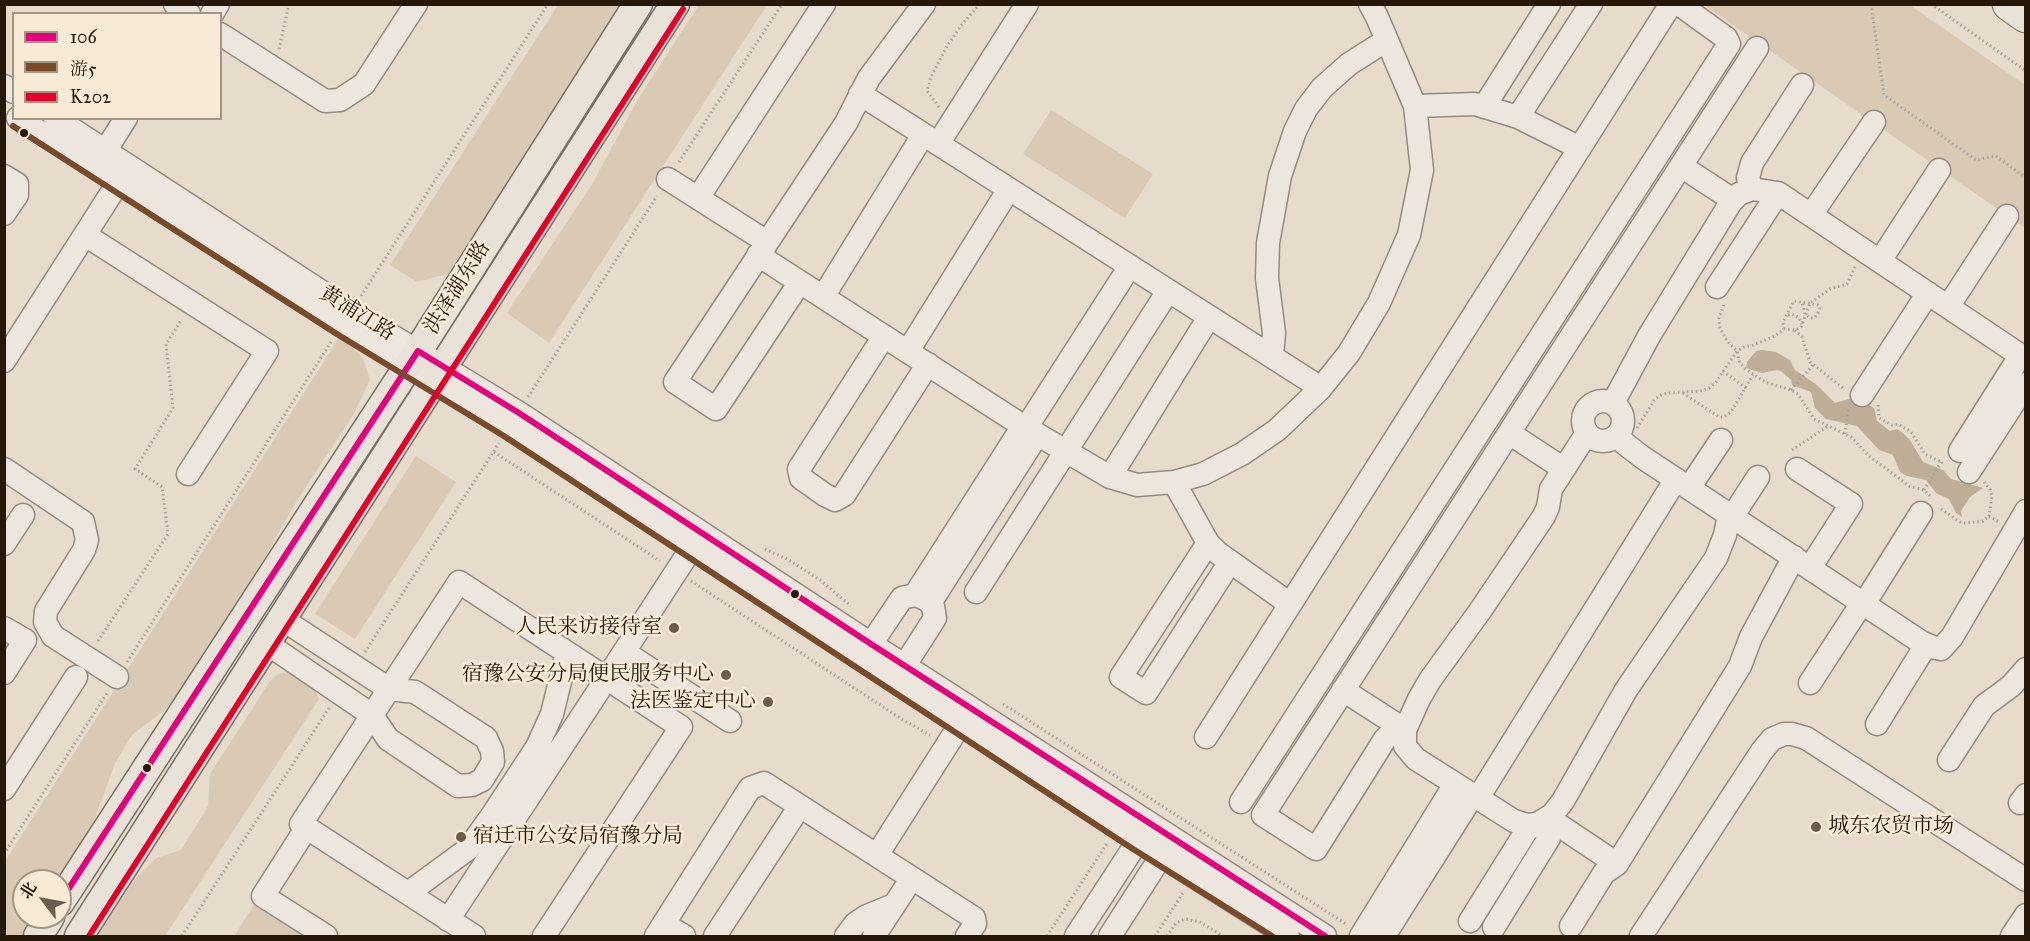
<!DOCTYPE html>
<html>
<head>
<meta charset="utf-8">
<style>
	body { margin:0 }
	#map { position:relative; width:2030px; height:941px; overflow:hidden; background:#e7dccc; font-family:"IM FELL Great Primer","Noto Serif SC",serif }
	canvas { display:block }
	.frame { position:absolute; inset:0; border:6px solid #261809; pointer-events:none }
	.legend { position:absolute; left:12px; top:12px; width:210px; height:108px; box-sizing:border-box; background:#f7ead7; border:2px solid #a39685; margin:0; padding:8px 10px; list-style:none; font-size:18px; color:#261809 }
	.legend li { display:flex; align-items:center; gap:12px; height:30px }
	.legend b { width:30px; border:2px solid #a39685 }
	.north { position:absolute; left:12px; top:869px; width:60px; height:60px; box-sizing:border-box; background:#f7ead7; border:2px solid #a39685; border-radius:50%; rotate:302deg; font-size:16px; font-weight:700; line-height:24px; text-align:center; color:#261809 }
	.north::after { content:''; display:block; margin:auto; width:21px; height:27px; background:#6a5d4d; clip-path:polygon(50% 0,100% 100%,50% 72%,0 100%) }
</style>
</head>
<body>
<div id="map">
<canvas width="2030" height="941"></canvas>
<div class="frame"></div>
<ul class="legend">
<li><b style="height:8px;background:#e5007d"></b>106</li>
<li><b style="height:8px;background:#7a4b2a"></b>游5</li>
<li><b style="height:8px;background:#e4002b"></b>K202</li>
</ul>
<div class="north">北</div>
</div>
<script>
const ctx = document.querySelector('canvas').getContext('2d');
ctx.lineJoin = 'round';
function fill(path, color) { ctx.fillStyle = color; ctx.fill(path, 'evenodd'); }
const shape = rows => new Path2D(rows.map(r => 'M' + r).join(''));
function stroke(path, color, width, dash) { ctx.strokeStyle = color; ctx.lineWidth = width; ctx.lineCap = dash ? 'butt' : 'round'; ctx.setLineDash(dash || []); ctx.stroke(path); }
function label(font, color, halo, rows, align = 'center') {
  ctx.font = font + ' "IM FELL Great Primer","Noto Serif SC",serif'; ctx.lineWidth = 5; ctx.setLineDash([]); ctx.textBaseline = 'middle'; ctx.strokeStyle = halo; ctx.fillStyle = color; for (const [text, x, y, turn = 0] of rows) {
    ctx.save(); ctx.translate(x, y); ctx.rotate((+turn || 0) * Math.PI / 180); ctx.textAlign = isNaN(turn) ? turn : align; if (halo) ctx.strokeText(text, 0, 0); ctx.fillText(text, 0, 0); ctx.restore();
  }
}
const green = shape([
	[558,5,621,5,448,274,417,282,390,265],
	[699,5,767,5,549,343,507,313,591,186,638,99],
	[1704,5,1910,5,2025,85,2025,228],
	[1051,110,1153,174,1125,218,1023,154],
	[340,336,363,358,370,380,352,417,298,499,242,597,175,702,132,735,115,763,93,824,73,864,60,881,24,881,24,917,38,917,25,936,5,936,4,863],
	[416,456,456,482,355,639,315,614],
	[287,672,316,691,319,699,165,936,98,936,134,880,156,858,181,850,208,806,210,774,270,681,278,674],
	[257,900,315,936,234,936]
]);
const water = shape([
	[1762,350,1776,352,1790,360,1795,370,1817,385,1835,403,1852,398,1858,398,1874,408,1877,421,1890,431,1897,429,1903,433,1910,440,1923,462,1943,470,1951,479,1983,488,1970,497,1961,511,1962,517,1956,513,1949,499,1936,493,1926,480,1907,476,1900,472,1893,455,1879,450,1857,426,1826,419,1815,408,1811,392,1792,385,1791,380,1781,371,1777,370,1762,373,1746,368,1747,362,1756,351]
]);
const path = shape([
	[1871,4,1884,95,1976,160,1996,156,2026,178],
	[1931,4,2026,71],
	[279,49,289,4],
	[939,107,927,91,931,77,947,46,963,23,980,4],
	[679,162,782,4],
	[361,296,548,4],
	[1724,305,1719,318,1720,328,1727,341,1737,351,1739,361,1744,368,1765,382,1791,390,1798,394,1814,419,1851,437,1869,456,1900,479,1909,486,1924,490,1931,497],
	[1788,315,1792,314,1799,318,1802,324],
	[1784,329,1783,322,1794,301,1818,305,1820,308,1817,315,1814,318,1810,318,1805,314,1802,302],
	[1795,330,1802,337,1810,362,1843,388],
	[1723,371,1746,388],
	[1791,390,1813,365],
	[1683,393,1719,417,1724,417,1731,412,1753,375],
	[528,397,657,196],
	[1878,405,1879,418,1892,425,1898,424,1903,427,1911,432,1925,454,1943,463],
	[1637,428,1655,399,1661,395,1667,393,1701,391,1709,388,1716,382,1737,351,1744,347,1753,345,1775,336,1784,329,1795,330,1801,327,1810,303,1830,289,1847,284,1855,267],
	[1845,434,1848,410,1850,411],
	[1792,450,1828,426],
	[494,452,660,561],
	[1984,482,1990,489,1992,497,1989,516],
	[1924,490,1941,462],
	[1941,509,1960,522,1965,523,1983,521,1989,516,1999,522],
	[765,549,789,560,820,580,851,606],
	[691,581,903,720,930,735],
	[98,641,168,534,162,487,135,469,173,408,166,344,182,319],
	[365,652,499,443],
	[127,662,331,342],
	[1003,704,1346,924],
	[4,854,107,693],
	[182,936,329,708],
	[1047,936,1108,842],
	[1155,936,1183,893],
	[1167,936,1176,923,1185,919,1200,922,1223,936]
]);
const minor = shape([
	[175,4,189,14],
	[212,14,218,4],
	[220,34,325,101,340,100,364,84,416,4],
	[4,86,14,92],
	[860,94,1321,388],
	[1415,106,1475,104,1518,117,1580,148],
	[1484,107,1549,4],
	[1518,117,1591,4],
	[18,118,342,326,509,428,1138,841,1288,936],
	[55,118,351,311,519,413,871,644,1325,936],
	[938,144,1027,4],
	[97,164,126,118],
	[1681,166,1733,200],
	[4,176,17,184,17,195,4,214],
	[668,179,767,242],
	[1752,189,1748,178,1752,163,1802,85],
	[698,198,824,4],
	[1811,215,1874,122],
	[85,235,267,351,188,474],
	[758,255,1023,426,1110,477,1137,485,1174,482,1203,474,1242,454,1277,430,1321,388,1349,353,1379,303,1409,235,1422,170,1415,106,1377,17,1370,4],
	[1880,261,1939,170],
	[800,282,716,409,675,382,846,123,869,78,924,4],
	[1717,287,1778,193],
	[823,297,923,135],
	[1948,307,2007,216],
	[884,336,799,469,801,478,825,495,835,500,844,495,928,364],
	[908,351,1009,189],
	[1272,356,1274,333,1267,278,1268,243,1280,176,1295,131,1306,109,1322,88,1349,64,1387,40],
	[4,361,118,183],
	[1862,395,1928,293],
	'1583 421a20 20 0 1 1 40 0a20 20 0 1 1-40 0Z',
	[1613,403,1649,336,1731,202,1739,194,1752,189,1778,193,2026,359],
	[1026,428,1130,266],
	[1509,433,1564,469],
	[1587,433,1551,489,1548,507,1544,516,1480,611,1430,680,1419,699,1405,730,1405,746,1416,759,1514,821,1527,825,1537,824,1552,815,1563,801,1626,690,1716,558,1725,535,1729,515],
	[1618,434,1624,443,1642,457,1921,642,1935,648,1941,649,1952,637,2026,511],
	[1960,451,2020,356],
	[4,469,83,522,87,540,84,550,46,611,45,622,53,636,117,677],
	[1797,469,1851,504,1810,568],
	[1969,472,2026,384],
	[1110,477,1209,317],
	[1174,482,1208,543,1218,553,1290,604],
	[1689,488,1721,440],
	[1732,517,1758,477],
	[1208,543,1121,677,1146,693,1230,562],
	[4,544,23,515],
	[976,592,1168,291],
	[915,595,1023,426],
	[930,603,1037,435],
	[1864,604,1921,513],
	[4,628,25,640,4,673],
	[266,643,372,715,388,739,458,786,472,785,482,780,493,762,492,751,486,738,415,692,389,689,282,619],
	[871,644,902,598,915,595,926,599,933,606,935,618,905,665],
	[624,652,700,535],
	[1810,683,1862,603],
	[1343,690,1405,730],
	[1877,724,1926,645],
	[1405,730,1393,731,1385,739,1316,849,1263,815,1757,48],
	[1206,737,1671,4],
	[1949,760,1984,706,2011,686,2026,669],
	[4,789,76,677],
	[1478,798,1676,479],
	[1241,802,1729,44,1726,38,1679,4],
	[2020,803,2026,795],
	[1548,818,1617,864,1740,666,1751,637,1794,557],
	[307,827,263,896,326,936],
	[877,855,968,712],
	[408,893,468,849,491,817,537,747,552,714,567,653],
	[448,920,624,652,730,721],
	[1470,921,1530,825],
	[664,924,684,936],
	[1571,926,1604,873,1617,864],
	[1494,927,1549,838,1547,832,1537,824],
	[474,936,301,824,459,582,681,727,544,936],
	[656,936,750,788,764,783,974,918,975,924,967,936],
	[715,936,800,806],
	[846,936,855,924,867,916,894,905],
	[874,936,912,878],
	[1076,936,1145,830],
	[1110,936,1169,844],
	[1361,936,1455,784],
	[1384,936,1473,795],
	[1641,936,1762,751,1772,739,1784,734,1792,734,1806,738,2026,880],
	[2012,936,2026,915]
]);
const major = shape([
	[60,902,418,351,638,4],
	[38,936,50,917],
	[79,936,675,4]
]);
const highway = shape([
	[2009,4,2026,16]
]);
const bus1 = shape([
	[60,902,418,351,519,413,871,644,1325,936]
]);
const bus2 = shape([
	[13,126,337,334,504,436,1133,849,1272,936]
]);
const bus3 = shape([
	[89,936,683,9]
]);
const markers = [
	[24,133,5,"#261809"],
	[795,594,5,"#261809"],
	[674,628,6,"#6a5d4d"],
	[726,675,6,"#6a5d4d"],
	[768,702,6,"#6a5d4d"],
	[147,768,5,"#261809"],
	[1816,827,6,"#6a5d4d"],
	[461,837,6,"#6a5d4d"]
];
const streetNames = [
	["洪泽湖东路",458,288,-58],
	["黄浦江路",357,314,32]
];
const poiNames = [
	["人民来访接待室",662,628],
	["宿豫公安分局便民服务中心",714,675],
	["法医鉴定中心",756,702],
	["城东农贸市场",1828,827,"left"],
	["宿迁市公安局宿豫分局",473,837,"left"]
];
fill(green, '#dacab5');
fill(water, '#beae98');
stroke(minor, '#938b80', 25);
stroke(major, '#787066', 31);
stroke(highway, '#787066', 35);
stroke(path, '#a5a098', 3, [1.5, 3]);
stroke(minor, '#ece6de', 22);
stroke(major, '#e8e2d9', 28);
stroke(highway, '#e8e2d9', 33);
stroke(bus1, '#e5007d', 6);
stroke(bus2, '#7a4b2a', 6);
stroke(bus3, '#e4002b', 6);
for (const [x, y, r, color] of markers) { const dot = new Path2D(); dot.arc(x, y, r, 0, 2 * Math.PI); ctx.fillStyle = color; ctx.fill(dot); stroke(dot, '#f7ead7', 2); }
label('21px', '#261809', '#f7ead7', streetNames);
label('21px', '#261809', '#f7ead7', poiNames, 'right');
</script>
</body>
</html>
